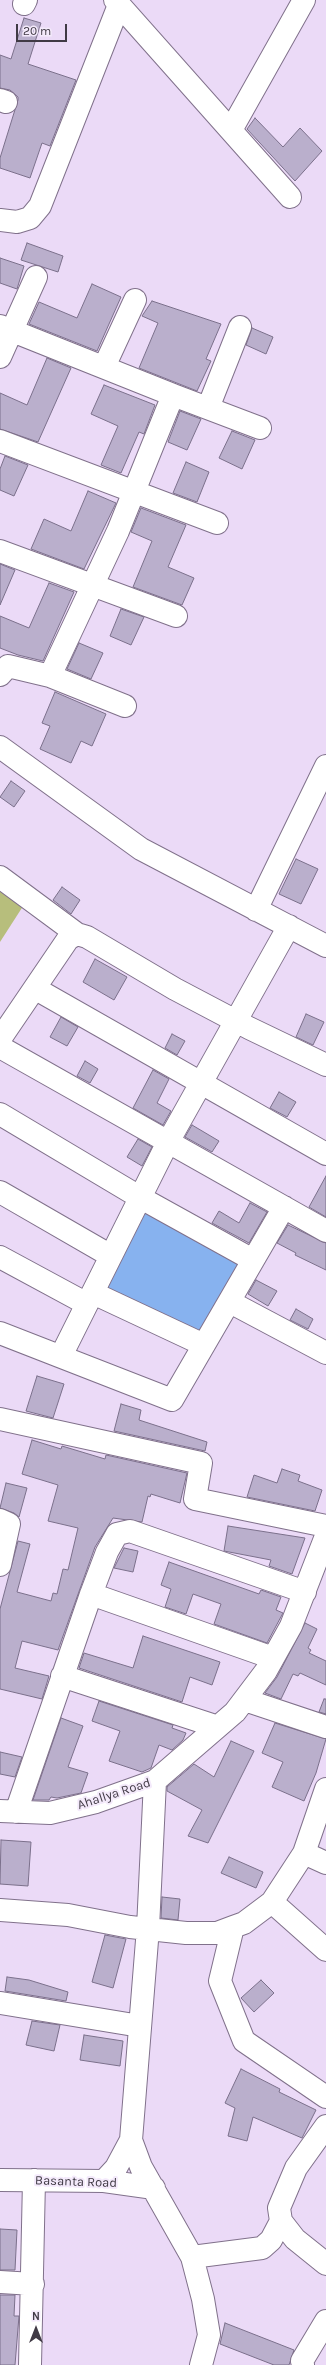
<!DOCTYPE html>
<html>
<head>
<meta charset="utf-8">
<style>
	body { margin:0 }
	#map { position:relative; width:326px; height:2365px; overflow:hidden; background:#ebdaf7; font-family:Karla,sans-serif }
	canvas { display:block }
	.north { position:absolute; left:16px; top:2309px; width:40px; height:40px; -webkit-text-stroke:3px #f4eafb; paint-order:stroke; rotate:0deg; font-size:11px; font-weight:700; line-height:16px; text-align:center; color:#403a45 }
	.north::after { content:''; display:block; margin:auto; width:14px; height:18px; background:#403a45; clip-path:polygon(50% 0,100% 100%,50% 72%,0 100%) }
	.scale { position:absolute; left:16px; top:24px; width:51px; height:18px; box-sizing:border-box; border:2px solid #403a45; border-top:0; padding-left:5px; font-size:12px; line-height:14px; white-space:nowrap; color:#403a45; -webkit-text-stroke:3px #f4eafb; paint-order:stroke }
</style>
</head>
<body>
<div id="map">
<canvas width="326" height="2365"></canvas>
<div class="north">N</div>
<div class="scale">20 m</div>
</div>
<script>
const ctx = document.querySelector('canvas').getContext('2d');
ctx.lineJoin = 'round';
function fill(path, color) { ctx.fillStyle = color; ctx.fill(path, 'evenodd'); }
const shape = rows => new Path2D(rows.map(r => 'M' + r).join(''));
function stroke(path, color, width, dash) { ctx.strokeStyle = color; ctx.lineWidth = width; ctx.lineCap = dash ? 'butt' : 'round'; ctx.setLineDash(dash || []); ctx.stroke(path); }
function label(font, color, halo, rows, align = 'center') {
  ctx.font = font + ' Karla,sans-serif'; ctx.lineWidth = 4; ctx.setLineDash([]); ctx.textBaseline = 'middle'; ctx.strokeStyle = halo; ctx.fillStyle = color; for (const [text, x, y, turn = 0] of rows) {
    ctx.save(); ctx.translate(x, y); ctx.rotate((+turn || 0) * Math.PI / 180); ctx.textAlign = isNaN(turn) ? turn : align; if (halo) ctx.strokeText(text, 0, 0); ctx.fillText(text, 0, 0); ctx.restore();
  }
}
const green = shape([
	[0,885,27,900,0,942]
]);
const water = shape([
	[143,1211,241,1264,201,1333,101,1291,143,1211]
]);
const building = shape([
	[24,18,41,23,28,64,76,80,50,146,42,143,30,178,0,168,0,158,18,100,18,97,10,90,0,88,0,55,11,59,24,18],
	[255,118,283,147,300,128,322,151,295,181,247,129,255,118],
	[27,243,63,256,58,272,21,260,27,243],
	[0,258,24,266,17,289,0,283,0,258],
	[92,284,121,297,97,351,29,324,39,302,77,318,92,284],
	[152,301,221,324,206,359,211,361,197,391,139,368,158,323,142,316,152,301],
	[252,328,273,337,266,354,246,345,252,328],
	[47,358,71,368,38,442,0,429,0,393,27,405,47,358],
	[104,385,155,405,144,434,139,432,121,473,101,465,118,426,91,414,104,385],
	[180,411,201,419,187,450,168,442,180,411],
	[232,431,255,440,242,469,219,458,232,431],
	[5,456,28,465,14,496,0,490,0,469,5,456],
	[186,462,209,472,197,502,173,493,186,462],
	[88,491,116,503,84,569,31,549,44,519,71,531,88,491],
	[141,508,186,525,168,567,194,578,182,605,133,587,152,541,131,532,141,508],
	[0,564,15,570,0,605,0,564],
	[49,583,74,592,43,661,18,655,0,648,0,616,29,628,49,583],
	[121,609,144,617,131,645,110,636,121,609],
	[79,643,103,653,91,679,67,669,79,643],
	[55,692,106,714,92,746,81,741,71,763,40,749,50,726,42,723,55,692],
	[11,781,25,791,14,807,0,797,11,781],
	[296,859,318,869,301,904,279,894,296,859],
	[62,887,80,900,71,914,53,900,62,887],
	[95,959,127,977,114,1000,83,982,95,959],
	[306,1014,324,1022,313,1045,296,1037,306,1014],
	[61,1017,78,1027,67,1046,50,1037,61,1017],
	[172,1034,185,1041,177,1055,165,1048,172,1034],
	[85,1061,98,1069,90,1083,77,1076,85,1061],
	[153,1070,169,1079,157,1103,171,1111,163,1125,133,1108,153,1070],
	[279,1092,296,1102,287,1117,270,1108,279,1092],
	[192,1125,219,1141,212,1152,185,1137,192,1125],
	[138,1139,152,1147,142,1166,127,1157,138,1139],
	[326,1176,326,1217,309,1207,326,1176],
	[250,1203,267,1212,249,1243,212,1223,219,1211,239,1223,250,1203],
	[288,1225,326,1243,326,1270,295,1255,296,1253,277,1243,288,1225],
	[256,1280,277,1291,268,1306,248,1294,256,1280],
	[296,1309,313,1319,308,1329,290,1320,296,1309],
	[37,1376,64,1384,53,1418,26,1411,37,1376],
	[121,1404,141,1410,139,1420,207,1442,205,1451,114,1431,121,1404],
	[32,1440,61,1449,62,1446,105,1459,106,1455,187,1473,180,1503,151,1494,150,1497,148,1496,142,1522,113,1518,95,1547,58,1650,22,1641,15,1668,49,1676,42,1699,0,1689,0,1609,18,1541,30,1544,17,1592,51,1601,53,1593,57,1594,63,1569,68,1570,78,1528,48,1521,58,1485,22,1474,32,1440],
	[282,1469,300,1475,298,1481,322,1490,315,1511,247,1497,254,1475,277,1483,282,1469],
	[6,1483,27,1488,19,1517,14,1513,0,1508,6,1483],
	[228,1526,305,1538,292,1574,269,1566,271,1560,224,1551,228,1526],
	[124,1548,138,1551,133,1572,114,1568,124,1548],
	[169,1562,259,1594,261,1590,281,1597,276,1610,283,1613,267,1643,214,1624,221,1604,193,1594,186,1614,165,1607,171,1589,161,1585,169,1562],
	[305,1623,317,1629,308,1648,311,1650,309,1653,326,1661,326,1685,300,1673,298,1676,293,1674,281,1699,265,1693,277,1677,305,1623],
	[143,1636,220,1662,212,1685,190,1677,182,1702,79,1668,84,1653,133,1668,143,1636],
	[324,1699,326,1699,326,1714,319,1712,324,1699],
	[99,1701,173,1725,172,1728,186,1733,183,1740,172,1750,159,1745,151,1768,142,1772,109,1761,120,1731,92,1721,99,1701],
	[61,1718,83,1726,68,1767,88,1773,81,1793,57,1798,51,1797,49,1800,33,1800,61,1718],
	[275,1723,326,1739,316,1773,304,1801,272,1787,283,1762,262,1753,275,1723],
	[231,1741,254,1751,208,1843,188,1836,202,1810,167,1791,167,1787,194,1764,214,1777,231,1741],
	[0,1752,22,1757,15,1777,0,1774,0,1752],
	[1,1840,31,1842,28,1886,0,1884,1,1840],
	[229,1857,263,1872,256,1888,221,1873,229,1857],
	[162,1897,180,1899,178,1920,161,1918,162,1897],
	[105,1935,126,1939,113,1988,92,1982,105,1935],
	[7,1977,29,1980,68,1992,66,2001,5,1991,7,1977],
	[261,1980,274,1993,254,2012,241,1998,261,1980],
	[32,2021,60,2025,54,2051,26,2045,32,2021],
	[84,2035,123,2041,120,2066,80,2060,84,2035],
	[241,2069,280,2089,279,2092,316,2110,302,2138,253,2117,247,2141,228,2136,235,2108,225,2103,241,2069],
	[0,2229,17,2230,15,2270,0,2270,0,2229],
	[0,2295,15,2295,14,2316,19,2316,15,2365,0,2365,0,2295],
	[225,2323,294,2350,289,2365,274,2365,220,2344,225,2323]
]);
const minor = shape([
	[115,0,290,197],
	[24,4,26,0],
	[0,100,6,102],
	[231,130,304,0],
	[0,220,17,222,30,218,40,206,119,5],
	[0,326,173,395,118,531,50,676,8,666,0,675],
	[0,357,36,277],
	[104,367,135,300],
	[173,395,260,428],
	[208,408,240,327],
	[0,441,217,523],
	[0,551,176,616],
	[50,676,125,706],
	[0,747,141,849,326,946],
	[0,877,77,934],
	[256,910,326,766],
	[36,989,326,1154],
	[0,1039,68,939,77,934,87,937,175,989,249,1028,326,1065],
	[0,1047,326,1231],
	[0,1114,141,1198,253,1260],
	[0,1192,111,1256],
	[0,1257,87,1304],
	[93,1293,204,1345],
	[230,1302,326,1353],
	[0,1333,172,1400,284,1207],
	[61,1356,168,1142,289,926],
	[0,1419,201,1463,195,1499,326,1526],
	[0,1520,9,1524,0,1565],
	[91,1594,273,1658],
	[62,1676,215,1726],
	[245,1700,326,1727],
	[155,1781,148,1928,131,2140,141,2167,192,2257,203,2299,209,2335,201,2365],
	[0,1811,50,1813,96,1802,155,1781,235,1712,266,1671,291,1626,326,1536],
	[16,1812,90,1597,107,1552,117,1534,130,1531,305,1592],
	[304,1853,326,1863],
	[272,1902,326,1950],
	[0,1910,68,1915,130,1927,186,1933,217,1933,233,1927,244,1923,272,1902,304,1853,326,1789],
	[233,1927,220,1981,244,2041,326,2097],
	[1,2003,140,2026],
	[326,2126,296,2168,279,2208,281,2221,295,2239,326,2264],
	[0,2180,104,2181,154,2188],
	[104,2181,116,2168,131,2140],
	[192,2257,262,2248,271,2240,281,2221],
	[0,2282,33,2284],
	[30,2365,34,2180],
	[303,2365,302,2361,326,2321]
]);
const streetNames = [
	["Ahallya Road",114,1794,-18],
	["Basanta Road",76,2182,2]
];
fill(green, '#b7be7c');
fill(water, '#87b2ef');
stroke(water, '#728ebc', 1);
fill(building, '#baafcc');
stroke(building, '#7b708b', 1);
stroke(minor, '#80718b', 24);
stroke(minor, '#fff', 22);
label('13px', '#403a45', '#f4eafb', streetNames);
</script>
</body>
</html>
